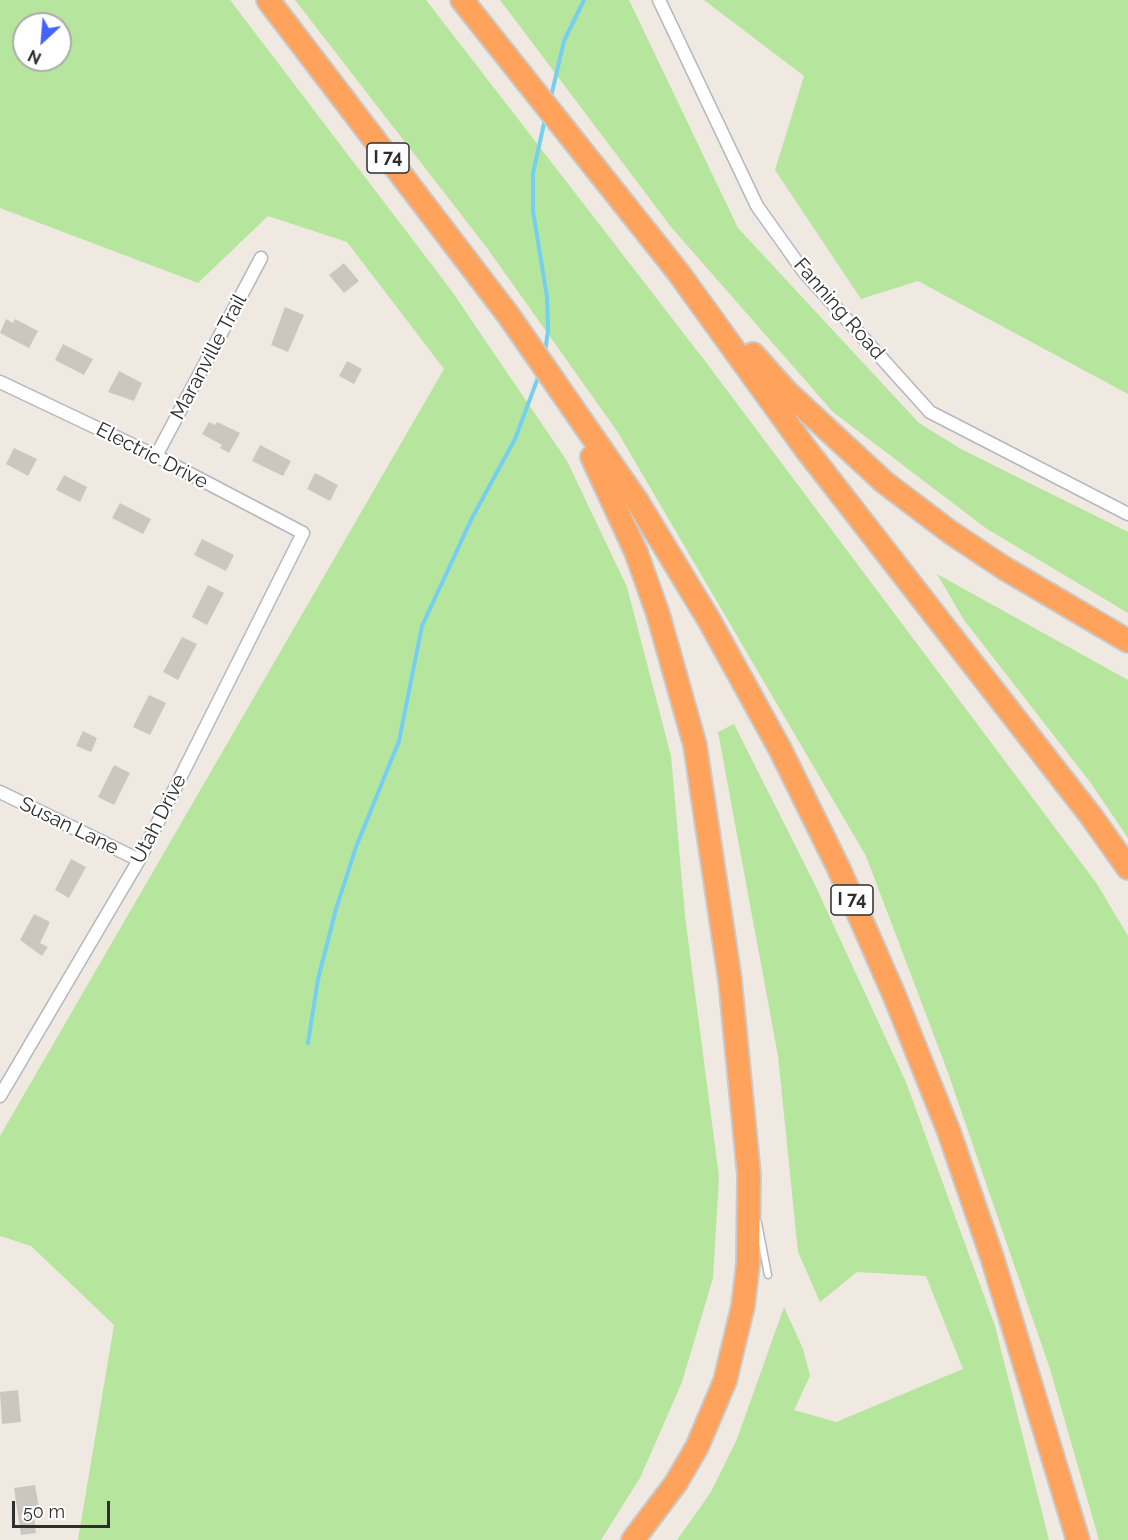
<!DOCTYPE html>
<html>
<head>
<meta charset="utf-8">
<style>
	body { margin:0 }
	#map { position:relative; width:1128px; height:1540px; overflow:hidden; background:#efe9e1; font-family:Raleway,sans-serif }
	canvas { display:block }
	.north { position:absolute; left:12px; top:12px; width:60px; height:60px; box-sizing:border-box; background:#fff; border:2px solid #ababab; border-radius:50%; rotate:206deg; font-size:16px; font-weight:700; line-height:24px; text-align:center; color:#2e2e2e }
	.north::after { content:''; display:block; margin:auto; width:21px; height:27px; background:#4264fb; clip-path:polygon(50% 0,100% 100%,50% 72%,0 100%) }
	.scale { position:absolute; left:12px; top:1501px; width:98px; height:27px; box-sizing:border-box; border:3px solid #2e2e2e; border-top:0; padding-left:8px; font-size:18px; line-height:21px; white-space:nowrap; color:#2e2e2e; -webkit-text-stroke:4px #fff; paint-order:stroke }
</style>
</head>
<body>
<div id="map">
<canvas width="1128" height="1540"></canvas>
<div class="north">N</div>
<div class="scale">50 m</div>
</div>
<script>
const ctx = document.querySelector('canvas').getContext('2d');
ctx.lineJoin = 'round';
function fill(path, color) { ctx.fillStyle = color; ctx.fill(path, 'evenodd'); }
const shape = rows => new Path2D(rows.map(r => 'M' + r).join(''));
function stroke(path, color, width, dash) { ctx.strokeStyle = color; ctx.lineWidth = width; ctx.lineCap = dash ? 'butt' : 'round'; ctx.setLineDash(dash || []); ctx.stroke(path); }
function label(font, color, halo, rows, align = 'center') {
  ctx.font = font + ' Raleway,sans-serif'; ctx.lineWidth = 4.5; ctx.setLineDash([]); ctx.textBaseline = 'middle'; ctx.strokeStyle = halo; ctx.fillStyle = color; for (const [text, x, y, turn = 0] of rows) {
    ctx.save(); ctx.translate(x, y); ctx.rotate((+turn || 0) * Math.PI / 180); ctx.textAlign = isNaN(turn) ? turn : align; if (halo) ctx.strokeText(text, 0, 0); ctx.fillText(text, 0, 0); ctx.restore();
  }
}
const green = shape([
	[0,0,230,0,451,290,567,461,627,587,671,756,685,916,719,1177,713,1278,682,1382,640,1478,601,1540,78,1540,114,1325,31,1246,0,1236,0,1136,444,369,347,242,268,216,198,283,0,208],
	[24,24,60,24,60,60,24,60],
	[295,0,426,0,705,361,1097,884,1128,936,1128,1540,1099,1540,1050,1369,947,1070,866,856,617,431,487,248],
	[500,0,629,0,738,228,919,423,961,449,1128,532,1128,613,987,529,833,412,671,227],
	[704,0,1128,0,1128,394,918,281,861,299,775,170,804,76],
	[937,574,1128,680,1128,838,1090,782,964,620],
	[734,724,815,885,906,1082,995,1326,1049,1540,677,1540,711,1492,737,1439,784,1307,803,1349,810,1376,794,1410,836,1422,963,1369,926,1276,857,1272,820,1302,798,1252,778,1056,718,732]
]);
const stream = shape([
	[551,97,564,41,584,0],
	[545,353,548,330,547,297,533,211,533,173,545,119],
	[308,1043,318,979,336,909,356,847,399,741,422,626,472,518,515,439,539,375]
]);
const building = shape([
	[344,263,359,281,344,293,329,275],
	[285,307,304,315,288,352,271,345],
	[6,319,13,323,15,319,38,331,29,348,0,333],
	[63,344,93,359,84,375,55,360],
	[347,361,362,369,354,384,339,376],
	[119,371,142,383,134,401,108,392],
	[209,422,215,425,217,422,240,433,229,453,220,448,222,445,202,434],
	[260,445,291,461,283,476,252,461],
	[14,448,37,459,28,476,6,464],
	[315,473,338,485,330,501,307,489],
	[64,475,87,487,80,502,56,490],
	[120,503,151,519,143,534,112,518],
	[202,539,234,555,226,571,194,555],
	[208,585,224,593,207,625,192,617],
	[182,637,197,644,178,680,163,672],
	[149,695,166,703,150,735,133,727],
	[83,731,97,738,91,752,76,746],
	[114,765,130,773,114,805,98,797],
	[71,859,86,867,69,898,55,890],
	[34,914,50,922,40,943,48,947,42,956,20,940],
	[18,1390,21,1422,2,1424,0,1392],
	[35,1485,39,1508,33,1508,36,1533,21,1535,14,1488]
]);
const lane = shape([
	[758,1223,768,1275]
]);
const street = shape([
	[659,0,757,206,804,272,930,412,1128,514],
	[0,382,156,456,303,533,139,860,0,1096],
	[156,456,261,258],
	[0,792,139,860]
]);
const highway = shape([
	[268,0,509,316,637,501,709,620,780,749,839,869,895,997,949,1132,992,1257,1078,1540],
	[462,0,678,272,805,448,1091,816,1128,868],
	[753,354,787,392,884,482,950,532,1004,568,1128,641],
	[592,457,636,552,658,614,695,745,730,980,749,1175,748,1264,743,1306,725,1381,697,1447,676,1483,633,1540]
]);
const shields = [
	[388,158,42],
	[852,900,42]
];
const shieldNames = [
	["I 74",388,158],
	["I 74",852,900]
];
const streetNames = [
	["Fanning Road",839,309,49],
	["Maranville Trail",209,357,-62],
	["Electric Drive",152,456,27],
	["Utah Drive",159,819,-63],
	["Susan Lane",69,826,26]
];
fill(green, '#b6e59e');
stroke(stream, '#75cff0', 4);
fill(building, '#cbc7bf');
stroke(lane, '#b4b7c1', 9);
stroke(street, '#b4b7c1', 15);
stroke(highway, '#c9c9c9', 26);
stroke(lane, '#fff', 6);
stroke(street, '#fff', 12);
stroke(highway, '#ffa35c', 22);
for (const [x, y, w] of shields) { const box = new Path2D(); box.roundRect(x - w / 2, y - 15, w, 30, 4.5); ctx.fillStyle = '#fff'; ctx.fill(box); stroke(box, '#2e2e2e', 1.5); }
label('bold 18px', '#2e2e2e', null, shieldNames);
label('20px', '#2e2e2e', '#fff', streetNames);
</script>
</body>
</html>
